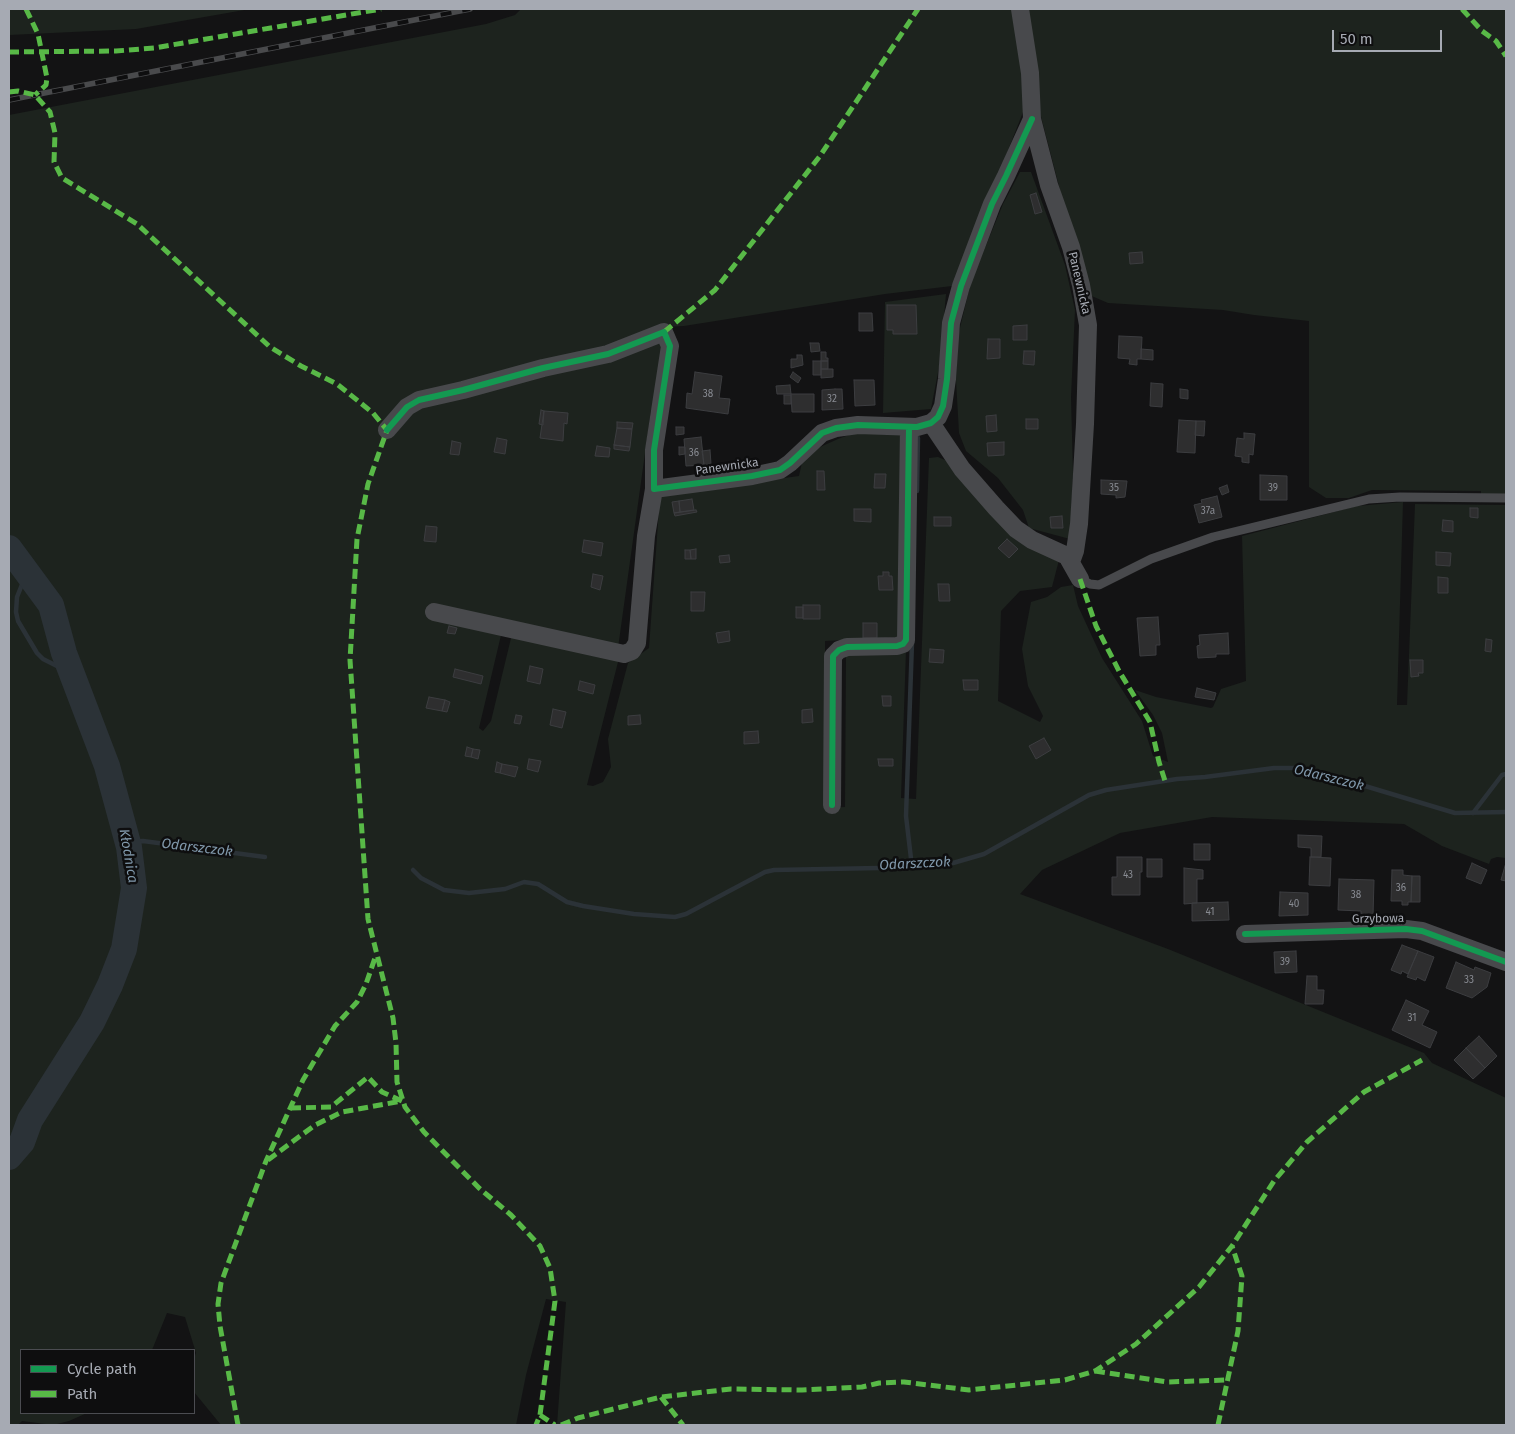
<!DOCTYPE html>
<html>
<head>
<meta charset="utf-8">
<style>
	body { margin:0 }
	#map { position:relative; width:1515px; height:1434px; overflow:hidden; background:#131314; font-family:"Fira Sans",sans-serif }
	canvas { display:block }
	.frame { position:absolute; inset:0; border:10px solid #a6aab3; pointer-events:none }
	.legend { position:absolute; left:20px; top:1349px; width:175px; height:65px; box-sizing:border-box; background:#0e0e0f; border:1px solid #4b4c51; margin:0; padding:6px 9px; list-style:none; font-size:15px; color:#a6aab3 }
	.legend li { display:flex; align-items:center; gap:10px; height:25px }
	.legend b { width:25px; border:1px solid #4b4c51 }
	.scale { position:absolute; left:1332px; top:30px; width:110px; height:22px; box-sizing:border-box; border:2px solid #a6aab3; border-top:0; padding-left:6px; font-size:15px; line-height:18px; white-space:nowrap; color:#a6aab3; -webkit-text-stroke:4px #0e0e0f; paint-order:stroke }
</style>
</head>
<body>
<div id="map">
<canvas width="1515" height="1434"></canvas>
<div class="frame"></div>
<ul class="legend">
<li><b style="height:6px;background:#139951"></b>Cycle path</li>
<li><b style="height:6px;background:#58b947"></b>Path</li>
</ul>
<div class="scale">50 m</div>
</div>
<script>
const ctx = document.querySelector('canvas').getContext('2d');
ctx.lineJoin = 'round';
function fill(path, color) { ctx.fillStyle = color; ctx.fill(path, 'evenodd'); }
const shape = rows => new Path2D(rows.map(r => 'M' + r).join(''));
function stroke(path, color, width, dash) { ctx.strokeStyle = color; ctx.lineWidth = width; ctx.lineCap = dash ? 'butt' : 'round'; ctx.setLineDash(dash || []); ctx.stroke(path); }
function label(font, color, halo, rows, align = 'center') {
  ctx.font = font + ' "Fira Sans",sans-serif'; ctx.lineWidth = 5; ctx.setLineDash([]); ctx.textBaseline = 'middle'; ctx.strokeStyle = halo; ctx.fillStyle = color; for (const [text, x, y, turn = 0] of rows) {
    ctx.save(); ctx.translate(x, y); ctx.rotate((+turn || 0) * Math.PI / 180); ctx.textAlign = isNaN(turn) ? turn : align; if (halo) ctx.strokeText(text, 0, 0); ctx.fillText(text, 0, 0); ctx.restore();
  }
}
const green = shape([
	[9,9,250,9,136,29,9,35],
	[521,9,1506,9,1506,494,1481,495,1481,491,1372,490,1349,498,1326,498,1309,487,1309,321,1254,315,1223,310,1108,303,1087,294,1038,105,1025,107,963,265,952,286,885,294,684,326,662,327,606,348,413,407,659,340,664,343,657,403,651,410,618,648,502,631,479,728,483,731,491,721,512,634,619,658,587,785,593,786,603,782,611,767,608,739,628,663,649,648,660,495,799,476,802,462,809,452,838,439,854,433,904,435,900,637,825,641,825,808,845,807,846,654,906,650,901,798,916,799,929,458,938,457,945,460,974,490,1059,560,1052,587,1020,591,1001,611,998,701,1040,722,1043,716,1028,686,1022,649,1031,602,1047,597,1061,587,1073,585,1078,606,1102,658,1142,721,1153,756,1168,762,1162,733,1153,715,1135,690,1156,697,1211,708,1213,707,1221,689,1246,681,1242,536,1357,506,1403,502,1397,705,1407,705,1415,504,1506,505,1506,858,1497,857,1491,859,1489,864,1442,846,1404,824,1212,817,1120,833,1042,870,1020,894,1168,949,1424,1053,1432,1063,1506,1098,1506,1425,557,1425,566,1302,546,1299,526,1375,516,1425,221,1425,194,1392,194,1358,196,1353,185,1317,167,1313,152,1350,21,1350,21,1413,87,1413,69,1421,53,1425,22,1421,18,1425,9,1425,9,115,486,24,515,15],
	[1020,172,1031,172,1065,265,1075,310,1071,397,1073,474,1070,539,1029,528,1023,510,998,478,966,451,959,433,956,380,958,336,971,282,1003,204],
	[946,294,940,362,931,409,883,413,885,302]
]);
const stream = shape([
	[917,491,918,438],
	[29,575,23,582,17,597,16,612,18,621,37,653,43,659,73,674],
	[1473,813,1502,775,1506,774],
	[128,842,143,841,265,857],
	[912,867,906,816,912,642],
	[413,870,421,878,444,890,469,893,505,889,524,882,538,884,567,902,583,906,634,914,675,917,686,914,765,872,774,870,931,867,953,863,984,854,1089,795,1106,790,1177,779,1205,777,1274,768,1299,768,1325,774,1455,813,1506,812]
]);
const river = shape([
	[9,548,51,605,64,653,107,766,129,847,134,888,124,949,110,985,92,1022,30,1120,22,1142,9,1157]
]);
const building = shape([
	[1036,193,1042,212,1035,214,1030,195,1036,193],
	[1142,252,1143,263,1130,264,1129,253,1142,252],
	[887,305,916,305,917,334,893,334,893,330,887,330,887,305],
	[859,313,872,313,873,331,859,331,859,313],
	[1027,325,1027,340,1013,340,1013,326,1027,325],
	[1119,336,1142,337,1141,359,1137,359,1137,365,1129,364,1130,359,1118,358,1119,336],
	[988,339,1000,339,1000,358,987,359,988,339],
	[810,343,819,343,820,351,811,352,810,343],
	[1141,349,1153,350,1153,360,1141,359,1141,349],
	[1024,351,1035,351,1034,365,1023,364,1024,351],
	[821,352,826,352,826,358,828,358,828,361,821,361,821,352],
	[797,355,802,355,803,365,791,368,791,359,797,359,797,355],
	[813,361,821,361,821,375,813,375,813,361],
	[821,361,828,361,828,369,821,369,821,361],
	[821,369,833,369,833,377,821,378,821,369],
	[695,372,722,376,719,398,730,399,728,414,686,408,687,393,692,394,695,372],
	[793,372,801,378,798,383,790,377,793,372],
	[854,380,874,380,875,405,855,406,854,380],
	[1151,383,1163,384,1162,407,1150,406,1151,383],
	[790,385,791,394,777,394,776,386,790,385],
	[835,389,842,389,843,409,822,410,822,390,835,389],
	[1180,389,1188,390,1188,399,1180,398,1180,389],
	[791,394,814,394,814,412,792,412,791,394],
	[784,395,791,395,791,404,784,404,784,395],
	[541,410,544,411,543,425,539,424,541,410],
	[544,411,568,413,567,424,564,423,563,441,540,438,544,411],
	[996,415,997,431,987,432,986,416,996,415],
	[1026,419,1038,419,1038,429,1026,429,1026,419],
	[1179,420,1196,421,1195,453,1177,452,1179,420],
	[1196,421,1205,421,1204,436,1195,435,1196,421],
	[617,422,633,423,632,429,617,428,617,422],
	[676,427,684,427,684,434,676,435,676,427],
	[617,428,632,429,630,447,614,445,617,428],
	[1244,433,1255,434,1253,455,1249,454,1249,463,1242,462,1242,457,1235,456,1237,438,1244,439,1244,433],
	[701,437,704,465,686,466,684,439,701,437],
	[497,438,507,440,505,454,494,452,497,438],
	[452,441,461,443,459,455,450,454,452,441],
	[1004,442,1004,455,988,456,987,443,1004,442],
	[614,445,630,447,629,451,614,449,614,445],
	[597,446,610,448,609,457,595,456,597,446],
	[679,447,685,447,685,454,679,455,679,447],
	[710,450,711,464,704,465,702,451,710,450],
	[817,471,824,471,825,490,817,490,817,471],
	[875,474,886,474,885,488,874,488,875,474],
	[1260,475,1287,476,1287,500,1260,500,1260,475],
	[1101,480,1127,481,1125,497,1116,498,1116,495,1101,494,1101,480],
	[1227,485,1229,492,1222,495,1219,488,1227,485],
	[1217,496,1222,517,1199,523,1194,505,1202,503,1201,500,1217,496],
	[692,499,694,510,680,512,679,501,692,499],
	[679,501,680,512,674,513,672,502,679,501],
	[1470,508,1478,508,1478,518,1470,517,1470,508],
	[854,509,871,509,871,522,854,521,854,509],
	[696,510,697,512,675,516,674,513,696,510],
	[1062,516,1063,528,1051,528,1050,517,1062,516],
	[934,517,951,517,951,526,934,526,934,517],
	[1443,520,1453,521,1453,532,1442,531,1443,520],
	[426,526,437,527,436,542,424,541,426,526],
	[1007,539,1018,549,1009,558,998,548,1007,539],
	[584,540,603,543,601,556,582,552,584,540],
	[696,549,696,559,691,559,690,550,696,549],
	[685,550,690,550,691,559,685,559,685,550],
	[1436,552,1451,553,1450,566,1436,565,1436,552],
	[729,555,730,562,720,563,719,556,729,555],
	[883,572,889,572,889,576,892,576,893,590,879,590,878,576,883,576,883,572],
	[593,574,603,576,600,590,591,587,593,574],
	[1438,577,1448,578,1448,593,1438,593,1438,577],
	[938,584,949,584,950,601,939,601,938,584],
	[691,592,705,592,704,611,691,611,691,592],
	[803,605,820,605,820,619,803,619,803,605],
	[796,607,803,607,803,618,796,618,796,607],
	[1158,617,1160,645,1156,645,1156,655,1140,656,1137,618,1158,617],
	[863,623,877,623,877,638,863,638,863,623],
	[449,626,457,628,455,634,447,633,449,626],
	[729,631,730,641,718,643,716,633,729,631],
	[1228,633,1229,654,1216,654,1216,657,1198,658,1197,646,1200,645,1199,635,1228,633],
	[1486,639,1492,640,1491,652,1485,651,1486,639],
	[930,649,944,650,943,663,929,662,930,649],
	[1410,660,1423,660,1423,673,1418,673,1419,676,1411,677,1410,660],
	[530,666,543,669,540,684,527,681,530,666],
	[455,669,483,676,481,684,453,677,455,669],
	[963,680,978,680,978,690,964,690,963,680],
	[580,681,595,685,593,694,578,690,580,681],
	[1197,688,1216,693,1214,700,1195,697,1197,688],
	[882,696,891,696,891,706,883,706,882,696],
	[429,697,445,700,442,711,426,708,429,697],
	[445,700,450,702,447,712,442,711,445,700],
	[553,709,566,712,562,728,550,725,553,709],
	[812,709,813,722,802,723,802,710,812,709],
	[516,715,522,716,520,724,514,723,516,715],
	[640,715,641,724,628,725,628,716,640,715],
	[758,731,759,743,744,744,744,732,758,731],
	[1044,738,1051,750,1036,759,1029,746,1044,738],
	[467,747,473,749,471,757,465,756,467,747],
	[473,749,480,750,478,759,471,757,473,749],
	[529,759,541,761,538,772,527,769,529,759],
	[878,759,893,759,893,766,879,766,878,759],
	[497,762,502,764,500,773,495,772,497,762],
	[502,764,518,767,515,777,500,773,502,764],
	[1298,835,1322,836,1321,857,1311,857,1311,848,1298,847,1298,835],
	[1194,844,1210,844,1210,860,1194,860,1194,844],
	[1117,857,1142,857,1142,872,1140,872,1140,895,1112,895,1112,877,1117,877,1117,857],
	[1310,857,1331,858,1330,886,1309,885,1310,857],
	[1147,859,1162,859,1162,877,1147,877,1147,859],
	[1472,863,1487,870,1481,884,1466,878,1472,863],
	[1505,866,1506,867,1506,881,1501,880,1505,866],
	[1184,868,1203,870,1203,879,1197,879,1197,903,1184,904,1184,868],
	[1392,870,1403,870,1403,875,1412,876,1411,902,1408,902,1408,905,1402,905,1402,901,1391,901,1392,870],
	[1412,876,1420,876,1420,902,1411,902,1412,876],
	[1339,879,1374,880,1373,916,1361,915,1361,911,1338,910,1339,879],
	[1280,892,1308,893,1308,915,1279,916,1280,892],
	[1228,902,1229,920,1192,921,1192,903,1228,902],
	[1402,945,1418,951,1408,974,1402,971,1401,974,1391,970,1402,945],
	[1296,951,1297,972,1275,973,1274,952,1296,951],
	[1418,951,1434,957,1425,981,1417,977,1416,980,1407,977,1418,951],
	[1456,962,1474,970,1475,967,1491,973,1487,987,1472,998,1446,988,1456,962],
	[1307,976,1317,976,1317,990,1324,990,1323,1004,1305,1004,1307,976],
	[1406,1000,1429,1011,1422,1025,1437,1032,1430,1048,1392,1030,1406,1000],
	[1479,1036,1497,1056,1485,1068,1466,1048,1479,1036],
	[1466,1048,1485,1068,1473,1079,1454,1060,1466,1048]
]);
const lane = shape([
	[1080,579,1090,584,1099,585,1151,559,1213,537,1369,499,1400,497,1506,498]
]);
const street = shape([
	[1020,9,1030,73,1032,119,1049,185,1071,247,1081,285,1088,325,1085,424,1079,524,1075,551,1071,562],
	[931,423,962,469,996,508,1016,529,1032,540,1067,556,1080,579],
	[387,430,407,407,419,400,463,390,543,368,608,354,664,332,670,346,654,450,654,489,752,476,780,470,790,463,822,433,836,428,858,425,917,427,931,423,938,417,943,406,947,379,951,323,961,286,992,204,1006,176,1032,119],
	[434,612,624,654,632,651,637,643,646,536,654,489],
	[832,805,833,656,839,650,847,647,897,646,903,644,906,640,909,427],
	[1245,934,1406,929,1422,931,1506,962]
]);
const rail = shape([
	[9,100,470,9]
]);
const quiet = shape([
	[26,9,38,34,47,78,46,85,35,95],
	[1462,9,1482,31,1496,41,1506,56],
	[9,52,116,51,154,48,381,9],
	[9,92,18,91,35,95,50,112,55,133,54,162,62,178,137,224,270,347,301,366,337,384,373,413,387,430,368,484,357,539,350,660,368,919,393,1018,396,1043,397,1082,405,1107,424,1132,479,1188,511,1215,540,1246,550,1268,555,1301,540,1415,536,1425],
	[664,332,715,290,820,156,918,9],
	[1080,579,1096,626,1119,671,1150,722,1159,762,1166,784],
	[291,1108,331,1107,368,1077,382,1092,402,1101],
	[268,1160,315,1125,342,1112,402,1101],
	[1095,1371,1168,1382,1227,1380],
	[661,1397,683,1425],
	[540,1415,555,1425],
	[238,1425,220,1326,218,1304,221,1283,266,1161,303,1080,335,1026,357,1002,366,984,376,955],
	[561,1425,578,1418,661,1397,731,1389,802,1390,862,1387,879,1383,904,1382,969,1390,1065,1380,1095,1371,1136,1344,1199,1287,1232,1246,1274,1181,1307,1142,1364,1092,1422,1060],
	[1218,1425,1238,1331,1242,1276,1232,1246]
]);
const cycleway = shape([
	[387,430,407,407,419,400,463,390,543,368,608,354,664,332,670,346,654,450,654,489,752,476,780,470,790,463,822,433,836,428,858,425,917,427,931,423,938,417,943,406,947,379,951,323,961,286,992,204,1006,176,1032,119],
	[832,805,833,656,839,650,847,647,897,646,903,644,906,640,909,427],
	[1245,934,1406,929,1422,931,1506,962]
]);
const numberNames = [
	["38",708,394],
	["32",832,399],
	["36",694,453],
	["35",1114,488],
	["39",1273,488],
	["37a",1208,511],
	["43",1128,875],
	["36",1401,888],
	["38",1356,895],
	["40",1294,904],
	["41",1210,912],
	["39",1285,962],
	["33",1469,980],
	["31",1412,1018]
];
const streetNames = [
	["Panewnicka",1079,283,77],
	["Panewnicka",727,467,-8],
	["Grzybowa",1378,919,-1]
];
const waterNames = [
	["Odarszczok",1329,778,14],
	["Odarszczok",197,848,7],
	["Kłodnica",128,856,80],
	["Odarszczok",915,864,-3]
];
fill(green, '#1d231e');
stroke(stream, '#2b3237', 4.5);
stroke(river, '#2b3237', 26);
fill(building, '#2e2e2f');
stroke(building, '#3c3d40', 1);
stroke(lane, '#48494c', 9);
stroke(street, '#48494c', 18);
stroke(rail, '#494a4c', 5.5);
stroke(rail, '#0e0e0f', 4, [11]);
stroke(quiet, '#58b947', 5, [10, 5]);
stroke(cycleway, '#139951', 6);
label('10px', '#888b92', null, numberNames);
label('12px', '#a6aab3', '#0e0e0f', streetNames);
label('italic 14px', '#8098ab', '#0e0e0f', waterNames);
</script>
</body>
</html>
